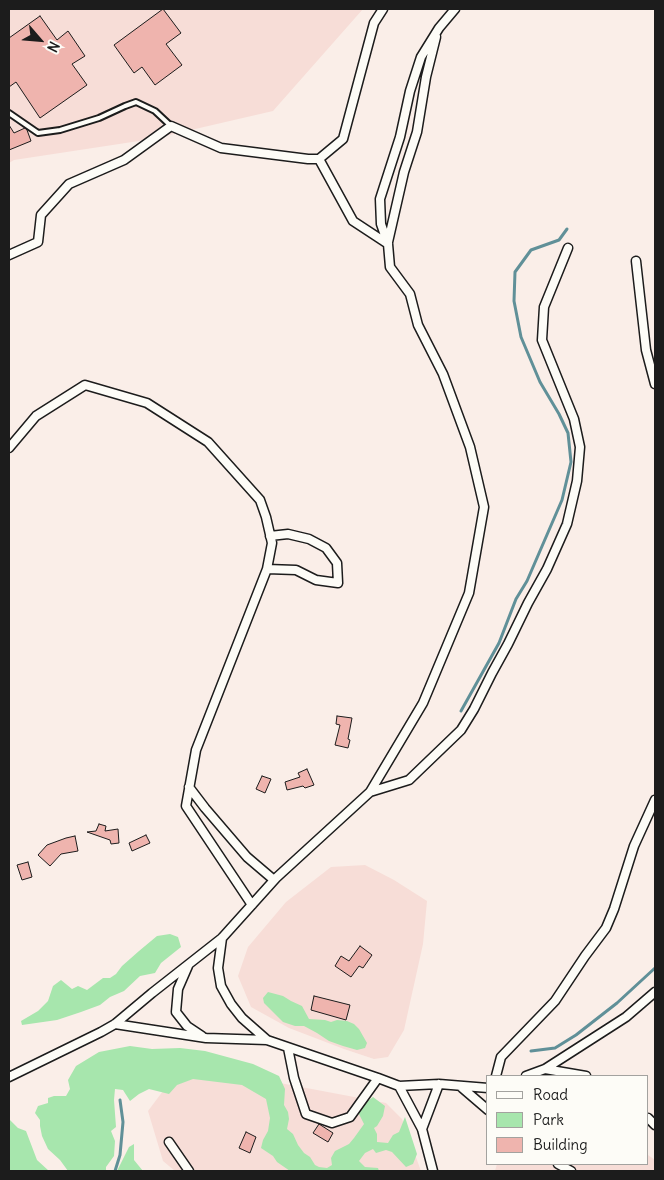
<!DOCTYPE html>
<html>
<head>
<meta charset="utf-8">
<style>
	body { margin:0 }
	#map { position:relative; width:664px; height:1180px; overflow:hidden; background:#faeee8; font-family:Delius,sans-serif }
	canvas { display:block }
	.frame { position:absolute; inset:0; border:10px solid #1c1c1c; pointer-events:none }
	.legend { position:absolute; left:486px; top:1075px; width:162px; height:90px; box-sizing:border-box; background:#fdfcf7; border:1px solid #a3a29f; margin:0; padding:6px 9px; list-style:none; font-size:15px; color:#1c1c1c }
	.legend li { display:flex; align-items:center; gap:10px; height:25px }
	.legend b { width:25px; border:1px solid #a3a29f }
	.north { position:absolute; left:15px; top:15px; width:50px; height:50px; -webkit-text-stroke:4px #fdfcf7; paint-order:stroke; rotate:117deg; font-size:14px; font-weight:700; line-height:20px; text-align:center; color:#1c1c1c }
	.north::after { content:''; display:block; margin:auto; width:18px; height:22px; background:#1c1c1c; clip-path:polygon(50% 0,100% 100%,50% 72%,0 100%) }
</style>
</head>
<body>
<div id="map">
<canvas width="664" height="1180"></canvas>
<div class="frame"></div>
<ul class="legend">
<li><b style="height:6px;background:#fdfcf7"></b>Road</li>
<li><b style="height:14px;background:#a7e6ad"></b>Park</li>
<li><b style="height:14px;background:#efb4ae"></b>Building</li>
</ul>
<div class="north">N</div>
</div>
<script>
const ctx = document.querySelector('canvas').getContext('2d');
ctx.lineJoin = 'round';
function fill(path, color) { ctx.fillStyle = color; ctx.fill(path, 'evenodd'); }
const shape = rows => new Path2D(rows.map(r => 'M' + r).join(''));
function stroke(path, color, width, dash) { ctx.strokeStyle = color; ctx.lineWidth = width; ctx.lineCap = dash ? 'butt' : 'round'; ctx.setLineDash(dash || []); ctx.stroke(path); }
const built = shape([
	[9,9,363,9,273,111,152,139,14,160,9,163],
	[365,865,394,880,427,901,423,944,404,1030,388,1057,374,1059,344,1049,289,1028,251,1007,238,976,248,947,286,902,331,867],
	[195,1067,386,1103,402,1119,421,1171,175,1171,163,1161,148,1111,172,1079],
	[648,1155,655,1160,655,1171,495,1171,497,1164,648,1164]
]);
const green = shape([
	[170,934,178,937,181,947,161,963,155,973,140,976,124,991,110,997,100,1005,81,1012,57,1020,22,1025,21,1021,38,1011,48,1001,53,986,61,980,72,989,78,986,87,990,103,978,110,978,116,974,122,966,139,951,157,936],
	[268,992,283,996,291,1001,302,1006,309,1019,325,1020,331,1022,337,1020,347,1021,354,1024,359,1029,367,1043,365,1048,357,1050,343,1046,329,1041,317,1033,304,1026,295,1026,283,1022,264,1003,263,998],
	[130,1046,152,1049,180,1048,205,1051,253,1064,279,1076,285,1089,284,1105,288,1112,289,1119,287,1129,293,1134,298,1145,304,1153,310,1157,315,1165,319,1167,327,1168,332,1165,331,1158,335,1151,349,1144,354,1138,364,1124,358,1112,361,1106,373,1097,385,1106,383,1116,377,1126,374,1128,377,1134,377,1142,388,1143,393,1135,399,1132,405,1117,417,1154,413,1164,406,1167,392,1152,386,1150,376,1153,373,1149,365,1153,359,1161,365,1167,378,1168,379,1171,290,1171,277,1162,273,1156,261,1148,263,1140,268,1131,270,1118,266,1099,242,1085,193,1079,177,1085,169,1094,149,1089,139,1094,130,1101,123,1090,115,1089,114,1100,116,1127,111,1131,115,1141,114,1156,106,1167,106,1171,68,1171,60,1160,48,1149,42,1136,40,1126,40,1120,35,1113,38,1106,48,1103,48,1098,54,1096,66,1096,70,1089,68,1080,76,1066,99,1052],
	[9,1119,18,1128,26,1131,37,1160,49,1171,9,1171],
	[134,1144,134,1160,143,1171,117,1171,129,1147]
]);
const stream = shape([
	[461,711,499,643,516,599,527,581,562,500,571,462,568,433,559,414,540,382,521,337,514,301,515,272,531,250,559,240,567,229],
	[531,1051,555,1048,576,1035,617,1003,655,968],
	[115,1171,120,1155,123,1122,120,1100]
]);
const building = shape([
	[163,9,181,33,166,44,182,65,155,85,142,67,134,73,114,45,163,9],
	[40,16,57,40,68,31,85,56,72,64,87,85,40,118,16,82,9,87,9,38,40,16],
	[9,125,14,133,25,128,27,130,31,141,9,150,9,125],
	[337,716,352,718,348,739,350,740,348,748,335,745,340,725,336,724,337,716],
	[307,769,314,785,305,788,303,786,287,790,285,782,300,777,298,773,307,769],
	[262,776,271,779,265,793,256,789,262,776],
	[99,824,106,826,105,831,118,829,119,843,111,844,110,840,87,832,96,831,99,824],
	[146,835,150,843,132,851,129,843,146,835],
	[75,836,78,851,61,854,50,866,38,855,47,845,66,838,75,836],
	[28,862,32,877,22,880,17,865,28,862],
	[360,946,372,955,363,968,359,966,351,977,335,966,341,956,349,961,360,946],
	[314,996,350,1005,346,1020,311,1010,314,996],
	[319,1124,333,1133,328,1142,313,1133,319,1124],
	[246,1132,256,1137,250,1153,239,1148,246,1132]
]);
const service = shape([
	[9,113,38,133,60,130,99,118,125,106,136,102,155,111,171,126]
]);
const minor = shape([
	[383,9,374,23,343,139,319,159,353,221,388,244],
	[388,242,404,172,417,132,426,77,436,37],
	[9,255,38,242,41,215,69,184,124,160,171,126,221,148,308,159,319,159],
	[636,261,646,350,655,384],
	[9,448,36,416,85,385,147,403,208,442,260,500,266,517,272,543,267,569,196,750,186,806,252,905],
	[267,569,296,570,316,580,338,583,337,563,326,548,309,539,288,534,270,536],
	[189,787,205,808,247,857,274,880],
	[370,792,409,780,461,730,474,709,492,673,508,644,528,603,547,569,567,524,577,481,580,447,574,419,542,340,544,307,568,248],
	[222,938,218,968,221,986,231,1004,242,1018,267,1040],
	[188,966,178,989,176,1012,187,1026,202,1036],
	[115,1024,206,1038,267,1040,378,1078,399,1086,439,1084,488,1088],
	[288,1048,294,1078,306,1114,332,1123,350,1117,378,1078],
	[545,1069,586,1076],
	[496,1076,501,1057,555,1001,585,956,606,928,614,909,634,846,655,800],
	[526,1076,545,1069,626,1017,655,992],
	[9,1077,101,1032,115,1024,152,993,222,938,276,878,370,792,423,703,469,593,484,507,470,447,443,374,418,325,410,294,390,267,388,244,381,224,380,199,400,137,410,91,421,57,439,28,455,9],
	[399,1086,422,1129,433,1171],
	[460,1086,488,1110],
	[648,1118,655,1125],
	[422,1129,439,1084],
	[169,1142,189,1171],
	[558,1164,571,1171]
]);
fill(built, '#f7ddd7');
fill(green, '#a7e6ad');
stroke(stream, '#609098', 3);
fill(building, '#efb4ae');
stroke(building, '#1c1c1c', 1);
stroke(service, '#1c1c1c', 8);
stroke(minor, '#1c1c1c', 11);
stroke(service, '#fdfcf7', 4);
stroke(minor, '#fdfcf7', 8);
</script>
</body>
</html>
